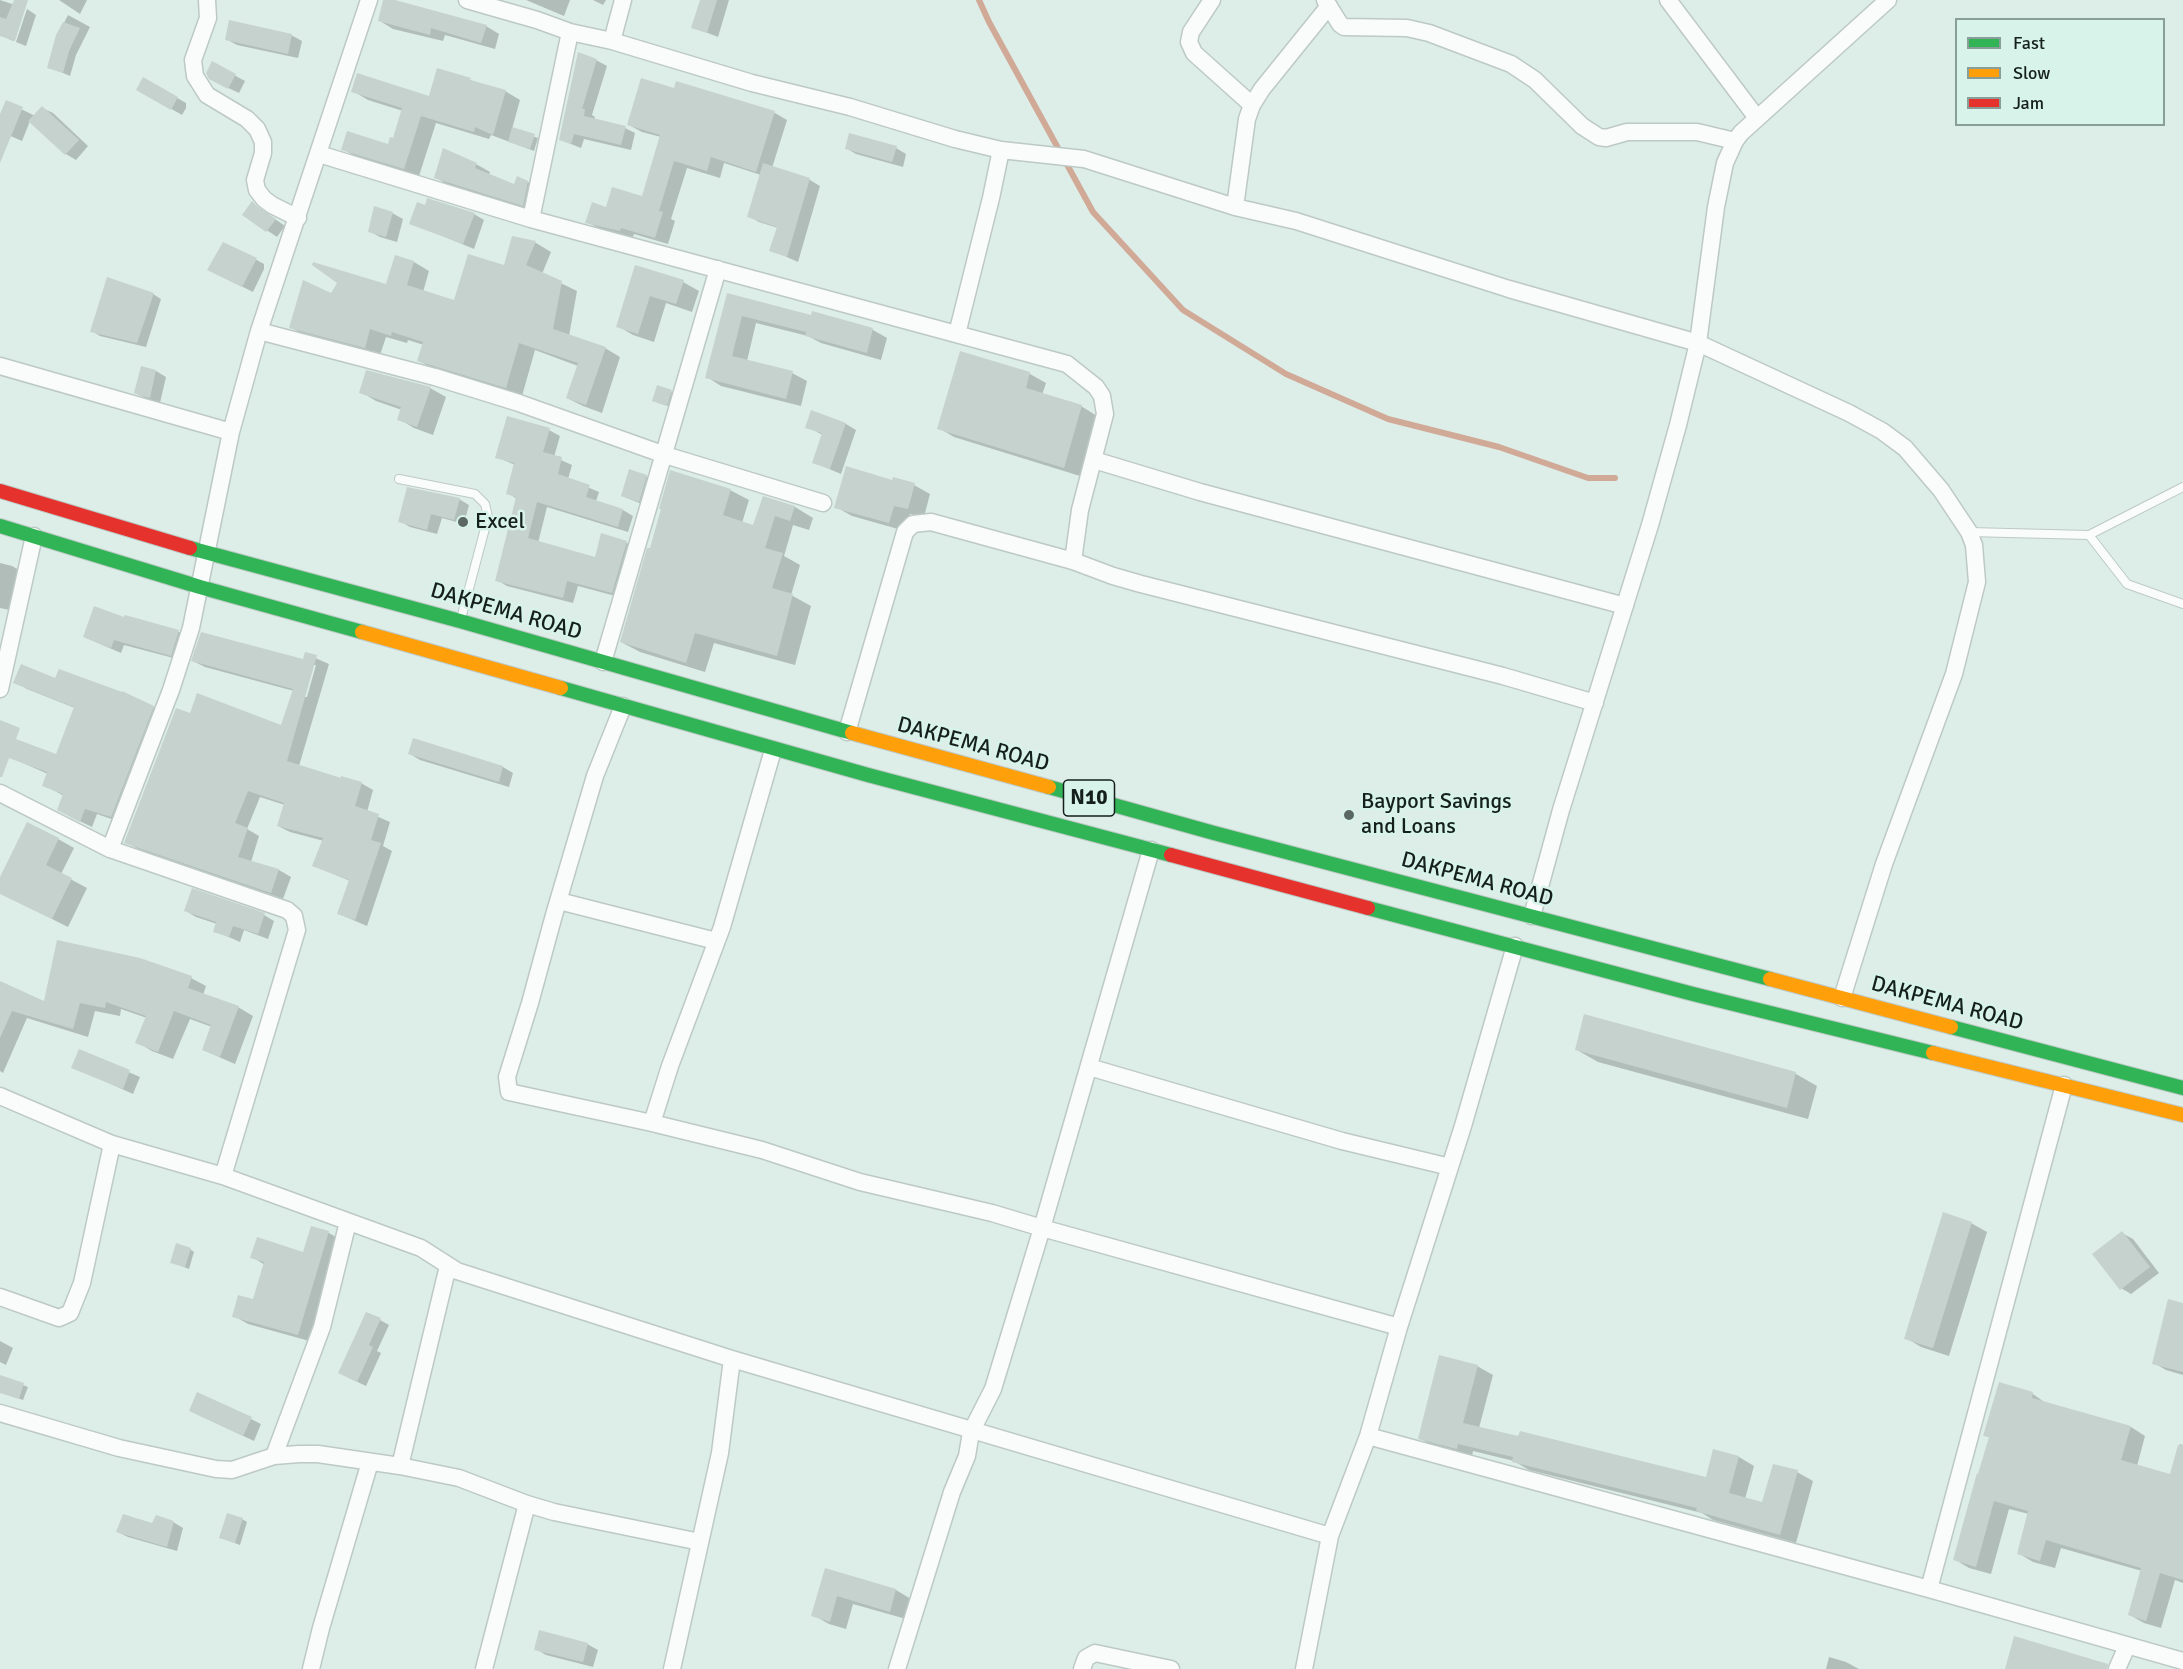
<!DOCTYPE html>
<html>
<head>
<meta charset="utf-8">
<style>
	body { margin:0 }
	#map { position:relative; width:2183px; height:1669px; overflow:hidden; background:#ddede8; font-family:Signika,sans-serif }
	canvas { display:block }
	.legend { position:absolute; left:1955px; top:18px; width:210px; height:108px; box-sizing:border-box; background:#d7f3ea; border:2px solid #899e98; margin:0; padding:8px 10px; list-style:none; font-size:18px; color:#151f1c }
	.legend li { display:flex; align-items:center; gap:12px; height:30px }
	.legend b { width:30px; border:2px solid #899e98 }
</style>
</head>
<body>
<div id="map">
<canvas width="2183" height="1669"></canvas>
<ul class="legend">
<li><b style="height:8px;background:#30b455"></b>Fast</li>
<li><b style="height:8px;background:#ff9f0a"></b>Slow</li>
<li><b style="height:8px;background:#e5322d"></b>Jam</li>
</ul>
</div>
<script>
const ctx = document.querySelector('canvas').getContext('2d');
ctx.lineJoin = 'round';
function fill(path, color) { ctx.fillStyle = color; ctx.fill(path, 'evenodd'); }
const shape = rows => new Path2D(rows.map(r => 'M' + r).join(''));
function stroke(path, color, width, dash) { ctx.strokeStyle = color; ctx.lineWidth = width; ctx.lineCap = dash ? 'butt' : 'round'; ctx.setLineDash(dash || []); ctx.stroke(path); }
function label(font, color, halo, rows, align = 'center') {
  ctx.font = font + ' Signika,sans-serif'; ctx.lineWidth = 5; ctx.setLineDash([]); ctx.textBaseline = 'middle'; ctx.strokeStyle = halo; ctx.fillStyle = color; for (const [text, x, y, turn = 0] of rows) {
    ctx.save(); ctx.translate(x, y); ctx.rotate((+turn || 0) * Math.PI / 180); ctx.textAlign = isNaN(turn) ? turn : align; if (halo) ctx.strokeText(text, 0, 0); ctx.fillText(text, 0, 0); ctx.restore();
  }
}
const shadow = shape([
	[0,0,24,8,13,41,0,35],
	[59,0,87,0,80,14],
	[385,0,486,26,499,34,495,49,445,35,443,41,393,29,380,21],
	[526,0,570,0,564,16],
	[593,0,606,0,603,5],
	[701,0,729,0,718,37,693,27],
	[27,9,36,15,26,46,16,42],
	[68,15,90,27,76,55,70,76,49,67,58,35],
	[291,35,302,41,298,58,237,45,226,39],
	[596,60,607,66,592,115,595,117,594,120,625,128,635,133,631,150,584,139,581,148,561,140],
	[212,63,245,81,239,93,222,85],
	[438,70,505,91,520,100,512,129,538,138,534,151,491,135,489,139,436,123,419,176,358,158,343,149,389,145,394,140,403,111,368,100,353,91,430,98],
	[144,79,186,103,186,108,182,115,138,90],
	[677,83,775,113,787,120,772,168,810,180,820,186,798,262,771,250,778,228,759,222,749,216,761,175,724,163,720,178,687,168,671,219,675,221,668,244,634,234,633,237,600,229,587,222,607,209,643,198,661,137,642,132,629,125,675,89],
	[7,102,35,116,42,108,53,113,88,146,76,160,66,154,30,121,22,141,6,134,0,131,0,118],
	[846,148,896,148,906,154,903,167,856,154],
	[476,164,490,172,489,175,515,186,528,182,542,190,537,213,450,186,435,177],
	[252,203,285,226,277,237,244,215],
	[392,213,403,219,397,242,380,237,369,231],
	[474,214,484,220,474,249,411,223],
	[513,238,536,243,551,252,542,274,577,291,569,336,605,348,620,357,602,413,583,406,567,398,578,366,535,350,522,396,434,369,419,361,424,345,408,340,407,343,386,337,380,355,306,336,290,327,331,295,387,286,414,262,429,271,423,292,455,302,505,267],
	[253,258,264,264,264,269,253,292,219,275],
	[636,267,683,282,699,291,692,312,666,303,654,342,633,335,618,326],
	[153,294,161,299,146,347,100,336,92,331],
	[728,295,812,317,813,313,873,330,887,338,881,360,821,343,808,336,756,323,747,361,792,373,807,381,801,406,721,386,707,377],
	[961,353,1030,374,1046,383,1042,395,1081,406,1097,416,1080,476,954,437,939,428],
	[142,368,156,371,166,377,160,403,146,398,135,393],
	[430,388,446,397,433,435,414,428,399,419,402,410,376,401,361,392],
	[671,392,676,394,672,407,658,403],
	[812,412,846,424,856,430,841,474,813,462,823,435,807,427],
	[549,430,560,436,554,457,572,465,568,479,599,492,596,501,623,510,633,516,628,532,547,507,538,543,596,559,602,535,627,543,637,549,623,598,578,586,573,603,507,586,497,580,517,499,508,493,515,465,497,457],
	[646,476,656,482,649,507,622,496],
	[893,481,914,485,930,494,924,517,910,514,905,531,852,516,836,507],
	[730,490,749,500,742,523,754,527,764,497,795,507,813,518,809,530,793,525,784,556,800,565,791,595,811,606,795,665,714,643,705,672,640,652,621,642],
	[459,499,469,505,464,524,442,518,437,534,410,527,400,521],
	[0,563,12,566,28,575,19,612,0,608],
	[126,617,179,632,189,638,181,660,124,645,121,653,84,637,125,619],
	[306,654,329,664,299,766,342,780,361,783,373,790,367,812,390,822,383,846,392,851,367,926,339,914,350,881,314,866,324,841,290,832,278,826,285,805,260,797,247,829,259,836,251,862,279,870,291,877,283,899,138,849,126,842,191,715,282,727,294,691,205,667,193,661,304,661],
	[313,665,316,665,307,697,304,697],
	[56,680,153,707,165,714,123,823,97,814,92,827,71,817,64,796,44,785,48,774,0,753,0,745,57,756,75,708,27,689,15,682],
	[414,740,503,767,513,773,509,787,420,760,410,754],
	[58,839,74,848,61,874,87,888,68,927,0,893,0,881],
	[186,911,264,915,274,921,268,939,244,930,240,942,215,931,217,924,196,917],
	[191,978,206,986,203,995,238,1007,253,1016,235,1064,203,1050,212,1027,190,1019,173,1059,152,1051,137,1042,147,1018,121,1009,120,1016,95,1011,88,1037,27,1018,3,1073,0,1071,0,983,45,1003],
	[1577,1050,1796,1074,1817,1086,1808,1119,1598,1062],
	[80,1051,140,1077,133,1094,73,1067],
	[1971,1223,1987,1232,1949,1356,1921,1347,1906,1338],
	[312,1227,329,1233,343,1241,313,1342,248,1324,234,1316,254,1301,265,1265,252,1257,304,1253],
	[2122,1233,2133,1239,2159,1273,2131,1294,2121,1288],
	[190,1249,194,1252,189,1269,176,1264],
	[2183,1304,2183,1375,2166,1370,2154,1363],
	[380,1320,389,1325,377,1351,381,1353,366,1386,349,1378],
	[0,1341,13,1348,6,1365,0,1362],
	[1477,1366,1493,1375,1479,1428,1707,1479,1714,1451,1739,1457,1754,1466,1745,1499,1763,1504,1797,1472,1813,1481,1796,1543,1713,1520,1702,1513,1529,1470,1514,1461,1473,1451,1472,1456,1435,1447,1419,1438],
	[2000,1384,2033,1394,2047,1404,2131,1427,2145,1436,2137,1466,2171,1476,2180,1444,2183,1445,2183,1583,2175,1580,2161,1628,2144,1623,2130,1615,2142,1571,2061,1548,2055,1568,2033,1562,2018,1553,2029,1514,2009,1509,1991,1574,1969,1568,1954,1559,1990,1438,1985,1435],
	[23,1385,28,1387,23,1400,9,1395],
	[201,1416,251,1419,261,1424,254,1441],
	[242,1519,247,1522,240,1545,221,1538],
	[173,1522,183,1528,177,1551,128,1537,118,1532],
	[826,1570,896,1590,911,1599,906,1619,853,1604,846,1629,829,1624,813,1615],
	[587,1644,598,1650,593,1667,546,1655,536,1649],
	[1829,1657,1846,1662,1859,1669,1826,1669]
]);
const stream = shape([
	[979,0,989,22,1093,212,1183,310,1286,374,1388,419,1499,447,1588,478,1615,478]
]);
const building = shape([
	[14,0,28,0,15,41,0,36,0,17,6,19],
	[383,0,395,0,487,25,481,43,431,28,430,35,378,21],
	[700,0,717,0,707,33,691,28],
	[229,20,292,34,288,54,225,40],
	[63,22,80,28,69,51,63,73,47,68,56,35],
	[578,52,597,59,582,109,585,109,584,116,626,126,621,145,574,134,571,144,559,140],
	[212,61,236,74,228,89,209,79,206,73],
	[437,68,471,78,470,80,506,90,493,135,475,127,474,132,421,116,404,169,341,150,347,131,388,144,390,137,393,138,402,108,351,92,357,73,429,96],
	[143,77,178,97,171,110,136,90],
	[641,78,674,88,676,81,775,111,756,172,711,157,707,171,674,161,659,211,663,212,655,238,621,228,620,231,585,223,592,202,606,207,612,187,642,196,660,135,627,125],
	[6,100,23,107,0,163,0,114],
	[42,106,79,140,65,155,28,121],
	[512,127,535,134,530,149,508,142],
	[849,133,897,146,892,162,845,149],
	[443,148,477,163,475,168,514,184,517,176,528,181,523,206,434,178],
	[763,163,810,178,787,257,769,251,777,227,747,217],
	[427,198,475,213,463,244,409,224,417,202,425,205],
	[252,201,258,207,276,219,266,232,242,215],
	[374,206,393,212,386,237,368,232],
	[512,236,536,241,526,265,562,281,553,329,606,347,586,405,566,398,578,363,519,343,506,388,417,361,423,342,392,332,391,336,370,329,365,348,289,328,303,280,331,293,337,283,312,265,313,262,386,284,395,255,414,261,407,285,454,300,468,254,504,265],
	[223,242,257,258,242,287,207,270],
	[635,265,684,280,676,304,650,296,638,334,616,327],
	[107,277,154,293,137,343,90,332],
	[727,293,811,315,812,311,873,328,867,353,805,336,806,332,742,316,732,356,793,371,786,399,705,378],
	[960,351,1030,372,1026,388,1082,405,1064,468,937,429],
	[141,366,156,370,150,398,134,393],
	[366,370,431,387,417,427,397,420,401,407,359,393],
	[657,385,672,390,667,406,652,401],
	[811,410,846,423,830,469,812,463,822,433,805,428],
	[507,416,550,428,543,452,562,457,558,474,590,485,586,497,623,509,618,527,537,502,528,538,595,557,601,533,627,541,612,593,567,581,563,598,495,581,516,497,506,494,514,463,495,458],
	[846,466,892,480,893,477,915,483,908,509,894,506,889,523,834,508],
	[629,469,647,475,639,502,621,496],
	[670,470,731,489,723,515,753,525,763,496,795,506,790,521,775,516,765,548,783,553,772,588,793,594,777,656,695,633,686,663,620,642,647,548,650,548,661,509,659,509],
	[407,487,460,498,454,520,431,514,427,530,398,522],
	[94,606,124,617,125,615,179,630,171,656,114,640,111,648,83,637],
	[201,632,303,659,305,652,317,655,287,761,341,778,341,776,362,782,355,806,379,814,371,840,381,843,355,920,337,914,349,880,312,866,323,838,277,826,284,803,248,791,235,823,248,828,238,857,279,869,271,893,124,843,176,708,190,713,197,693,281,725,293,689,191,661],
	[21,664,55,678,59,669,122,692,122,691,154,706,111,817,85,809,80,822,57,810,63,794,42,786,47,772,9,758,2,777,0,777,0,720,20,728,16,739,56,754,74,707,13,683],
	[413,738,503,766,499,782,408,754],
	[27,822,59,838,46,865,72,878,52,919,0,894,0,877],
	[192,888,265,913,258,934,233,926,229,937,213,932,216,922,184,911],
	[57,940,140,958,192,976,188,988,239,1006,220,1057,202,1050,211,1025,174,1011,158,1052,135,1043,146,1016,106,1002,105,1008,80,1003,73,1029,12,1011,0,1038,0,981,44,1001],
	[1584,1014,1796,1072,1787,1108,1575,1050],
	[79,1049,130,1070,123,1089,71,1068],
	[1943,1212,1972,1222,1933,1348,1904,1339],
	[311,1226,329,1231,298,1335,232,1317,238,1295,253,1299,264,1262,250,1258,257,1237,303,1252],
	[2122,1231,2150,1267,2120,1290,2092,1254],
	[176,1243,191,1248,185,1267,170,1263],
	[2168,1299,2183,1303,2183,1372,2152,1364],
	[366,1312,381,1318,369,1345,373,1347,357,1382,338,1373],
	[1439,1355,1478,1365,1463,1423,1518,1436,1520,1431,1706,1477,1713,1449,1739,1456,1729,1493,1762,1502,1773,1464,1798,1470,1780,1535,1696,1511,1697,1508,1512,1462,1513,1457,1458,1444,1457,1449,1418,1439],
	[0,1375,24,1383,19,1399,0,1393],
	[1999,1382,2033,1392,2032,1398,2131,1426,2121,1460,2170,1474,2178,1445,2183,1445,2183,1580,2160,1573,2146,1621,2128,1615,2141,1568,2046,1540,2040,1561,2017,1554,2028,1511,1994,1501,1976,1567,1953,1560,1977,1473,1978,1474,1989,1437,1983,1436],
	[197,1392,252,1417,243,1436,189,1411],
	[227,1513,243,1518,235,1543,219,1538],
	[123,1514,152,1523,156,1515,174,1521,167,1547,116,1532],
	[825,1568,896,1589,890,1612,837,1596,830,1622,811,1616],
	[539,1630,588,1643,583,1662,534,1650],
	[2014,1636,2108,1664,2107,1669,2005,1669]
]);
const lane = shape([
	[399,479,475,494,485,504,488,517,462,615],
	[1969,532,2089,535,2127,584,2183,604],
	[2089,535,2183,487]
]);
const street = shape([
	[207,0,208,18,193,60,195,76,207,95,247,119,257,129,263,142,263,153,255,180,257,190,264,199,272,205,298,218],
	[467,0,537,20,570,32,612,41,752,83,850,107,955,139,1001,150,991,198,957,334],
	[1212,0,1191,32,1189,42,1194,53,1252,105],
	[1325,0,1340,24,1344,27,1407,28,1429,33,1511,64,1535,80,1582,126,1599,137,1606,138,1627,132,1697,132,1735,141],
	[1668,0,1757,118],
	[612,41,623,0],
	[1001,150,1084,159,1235,207,1296,221,1509,289,1698,343,1849,413,1882,431,1905,448,1941,490,1969,532,1974,545,1977,582,1954,674,1884,864,1842,998],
	[319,154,531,219,1067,364,1096,387,1102,396,1105,414,1080,510,1073,561],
	[1235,207,1247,119,1252,105,1262,89,1329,6],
	[531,219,570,32],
	[259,331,435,377,519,403,665,455,823,503],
	[0,366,231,432],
	[1094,460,1200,492,1625,606],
	[603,662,718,269],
	[0,689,34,536],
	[623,706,595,776,554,915,530,1003,507,1077,509,1092,652,1123,762,1150,860,1182,992,1213,1042,1228,1399,1327],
	[847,732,905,532,913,524,931,522,1073,561,1113,576,1141,584,1503,676,1595,703],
	[0,793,110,849,287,910,294,916,297,930,223,1176],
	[110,849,171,690,191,628,231,432,259,331,369,0],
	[559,901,716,941],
	[1532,916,1561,810,1650,525,1678,425,1698,343,1716,207,1725,163,1735,141,1741,133,1888,0],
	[1089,1067,1342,1141,1450,1167],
	[0,1096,112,1144,223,1176,421,1248,457,1271,732,1359,1330,1536],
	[652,1123,670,1066,722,927,773,750],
	[0,1297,59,1318,70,1313,82,1283,112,1144],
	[0,1413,119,1448,216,1469,232,1470,274,1456,299,1454,318,1454,400,1466,459,1478,527,1504,554,1512,700,1542],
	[1368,1436,1929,1589,2183,1661],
	[274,1456,322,1327,348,1222],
	[400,1466,448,1266],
	[1929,1589,2064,1085],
	[311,1669,321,1628,370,1462],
	[484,1669,527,1504],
	[672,1669,720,1453,732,1359],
	[897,1669,952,1492,967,1456,971,1432,993,1389,1042,1228,1151,850],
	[1082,1669,1086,1658,1095,1653,1171,1669],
	[1304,1669,1330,1536,1368,1436,1399,1327,1463,1126,1515,946],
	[2117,1669,2127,1646]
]);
const fast = shape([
	[0,526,200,587,362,632],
	[190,548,460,621,852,733],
	[561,688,868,775,1171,855],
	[1049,787,1214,833,1770,979],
	[1368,908,1693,994,1933,1053],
	[1951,1027,2183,1088]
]);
const slow = shape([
	[362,632,561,688],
	[852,733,1049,787],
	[1770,979,1951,1027],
	[1933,1053,2183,1115]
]);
const jam = shape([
	[0,491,190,548],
	[1171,855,1368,908]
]);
const markers = [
	[463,522,6,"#5b6763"],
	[1349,815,6,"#5b6763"]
];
const shields = [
	[1089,798,51]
];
const shieldNames = [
	["N10",1089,798]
];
const poiNames = [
	["Excel",475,522],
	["Bayport Savings",1361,802],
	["and Loans",1361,827]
];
const streetNames = [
	["DAKPEMA ROAD",506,612,16],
	["DAKPEMA ROAD",973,745,15],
	["DAKPEMA ROAD",1477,880,15],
	["DAKPEMA ROAD",1947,1004,15]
];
fill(shadow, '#0003');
stroke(stream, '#d0a997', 6);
fill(building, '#c6d2ce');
stroke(lane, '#bdc9c5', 10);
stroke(street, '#bdc9c5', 19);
stroke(fast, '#bdc9c5', 16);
stroke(slow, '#bdc9c5', 16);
stroke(jam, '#bdc9c5', 16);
stroke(lane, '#fafcfc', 8);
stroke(street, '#fafcfc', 16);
stroke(fast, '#30b455', 14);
stroke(slow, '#ff9f0a', 14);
stroke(jam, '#e5322d', 14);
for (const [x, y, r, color] of markers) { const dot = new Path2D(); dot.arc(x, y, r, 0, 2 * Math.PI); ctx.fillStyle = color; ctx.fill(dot); stroke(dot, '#d7f3ea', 2); }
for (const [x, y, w] of shields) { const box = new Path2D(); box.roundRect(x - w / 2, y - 18, w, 36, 4.5); ctx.fillStyle = '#d7f3ea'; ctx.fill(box); stroke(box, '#151f1c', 1.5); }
label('bold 21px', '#151f1c', null, shieldNames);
label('22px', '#151f1c', '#d7f3ea', poiNames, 'left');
label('22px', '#151f1c', '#d7f3ea', streetNames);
</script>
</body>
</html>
